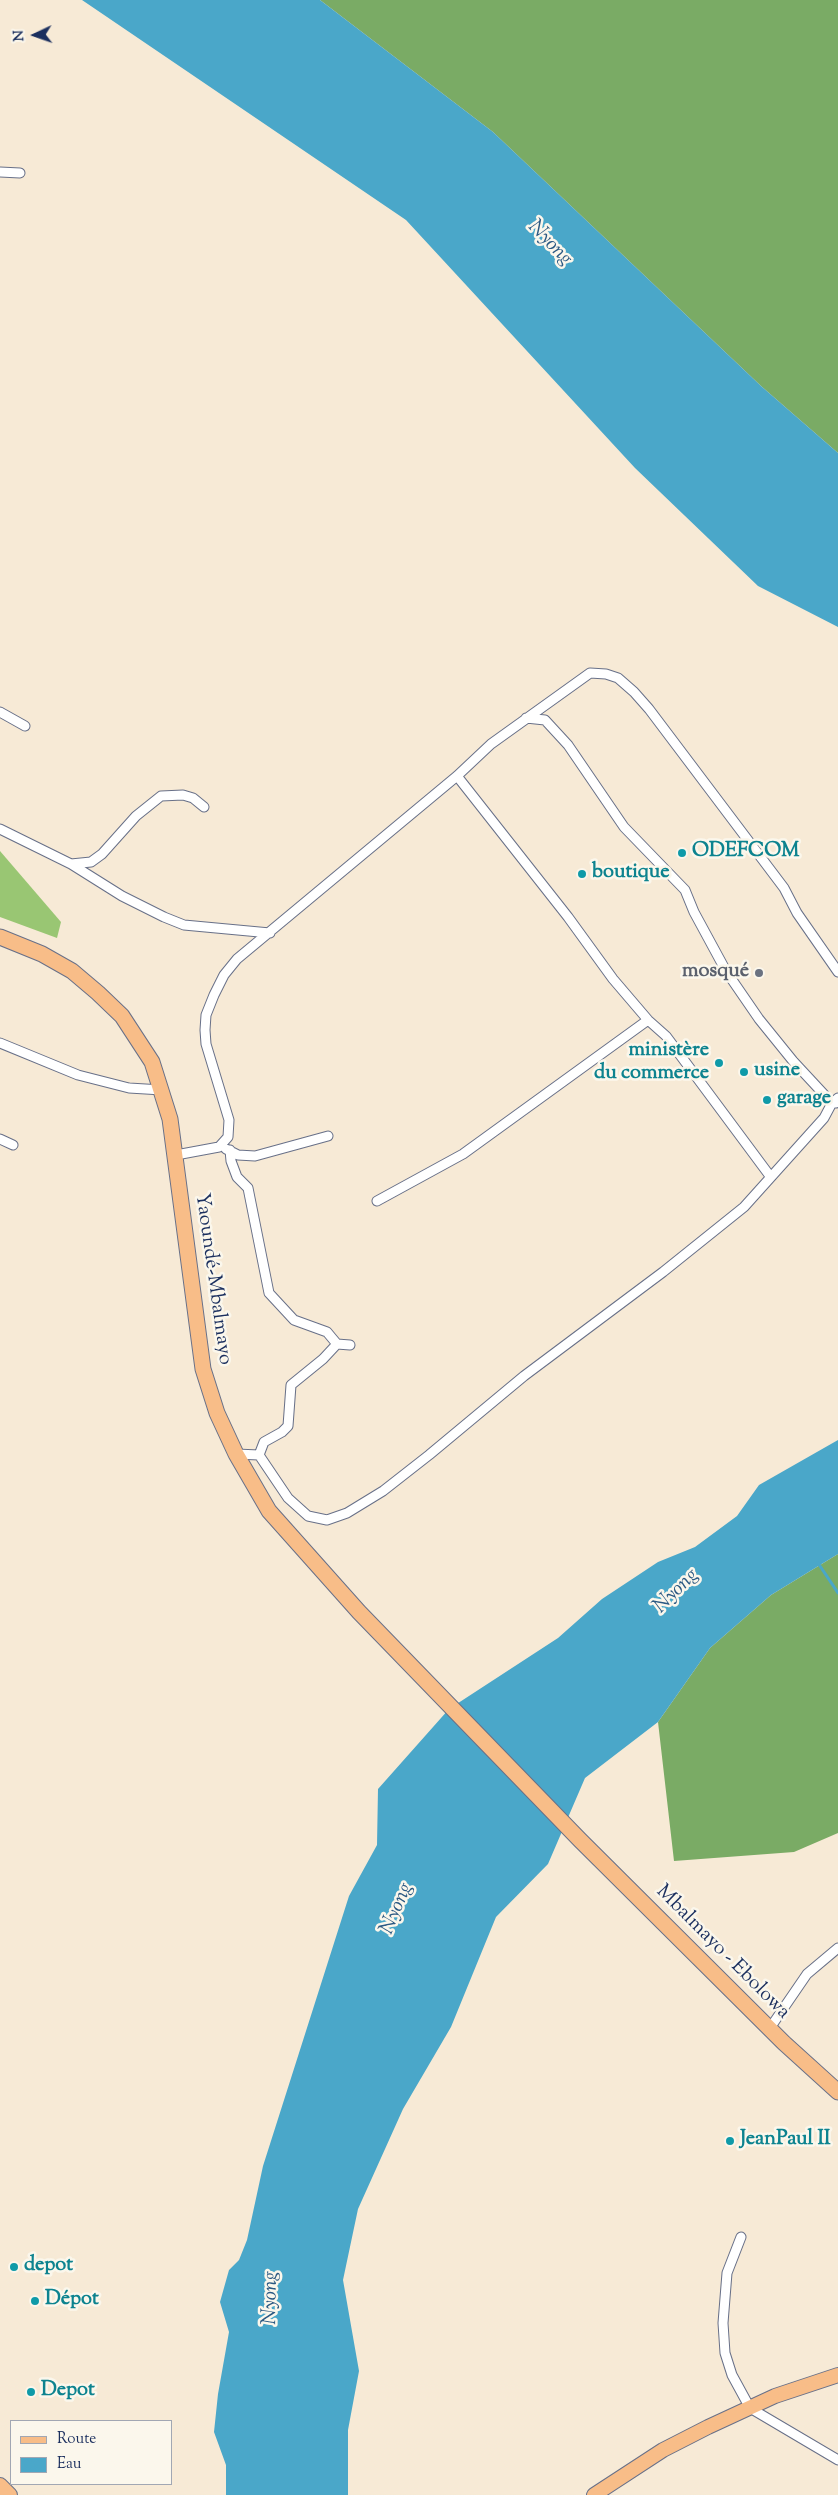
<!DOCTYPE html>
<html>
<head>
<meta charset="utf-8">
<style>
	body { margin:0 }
	#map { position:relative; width:838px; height:2495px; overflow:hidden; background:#f7ead6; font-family:"Sorts Mill Goudy",serif }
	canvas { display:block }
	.legend { position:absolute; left:10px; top:2420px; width:162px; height:65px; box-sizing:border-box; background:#fbf7ec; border:1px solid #a1a7b3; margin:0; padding:6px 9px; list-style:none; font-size:15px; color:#1b2f5e }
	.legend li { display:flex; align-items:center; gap:10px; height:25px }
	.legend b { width:25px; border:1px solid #a1a7b3 }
	.north { position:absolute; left:10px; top:10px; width:50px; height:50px; -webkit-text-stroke:4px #fbf7ec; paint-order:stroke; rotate:267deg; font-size:14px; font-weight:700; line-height:20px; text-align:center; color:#1b2f5e }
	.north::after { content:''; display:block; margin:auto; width:18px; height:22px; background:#1b2f5e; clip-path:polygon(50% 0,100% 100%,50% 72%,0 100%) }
</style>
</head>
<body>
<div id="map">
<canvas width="838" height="2495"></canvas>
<ul class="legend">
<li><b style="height:6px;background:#f8bd88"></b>Route</li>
<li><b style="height:14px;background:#4aa7c9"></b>Eau</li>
</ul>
<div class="north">N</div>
</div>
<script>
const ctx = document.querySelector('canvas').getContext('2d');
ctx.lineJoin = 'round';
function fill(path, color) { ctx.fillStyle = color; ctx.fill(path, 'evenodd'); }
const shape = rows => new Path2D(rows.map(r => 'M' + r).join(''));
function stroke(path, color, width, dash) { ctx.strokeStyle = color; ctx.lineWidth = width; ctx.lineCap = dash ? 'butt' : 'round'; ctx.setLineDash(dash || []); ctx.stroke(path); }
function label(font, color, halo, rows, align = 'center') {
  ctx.font = font + ' "Sorts Mill Goudy",serif'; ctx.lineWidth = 5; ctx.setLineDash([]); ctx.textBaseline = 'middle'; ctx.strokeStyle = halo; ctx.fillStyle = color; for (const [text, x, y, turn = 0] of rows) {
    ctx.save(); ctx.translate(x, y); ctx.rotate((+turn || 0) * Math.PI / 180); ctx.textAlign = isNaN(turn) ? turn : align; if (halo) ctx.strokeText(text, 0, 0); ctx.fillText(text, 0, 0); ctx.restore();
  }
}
const green = shape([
	[0,851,61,922,57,938,0,917]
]);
const forest = shape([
	[320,0,838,0,838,453,761,386,493,132],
	[838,1554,838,1833,794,1852,674,1861,658,1722,710,1648,771,1595]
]);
const water = shape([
	[82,0,320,0,493,132,761,386,838,453,838,627,758,586,635,468,406,220],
	[838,1440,838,1554,771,1595,710,1648,658,1722,585,1778,548,1864,496,1917,451,2027,403,2109,358,2209,343,2280,359,2371,348,2430,348,2495,226,2495,226,2465,214,2432,218,2394,229,2332,220,2302,229,2270,239,2260,247,2240,263,2166,349,1896,377,1845,378,1789,449,1709,558,1638,602,1599,658,1562,695,1547,737,1516,759,1485]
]);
const stream = shape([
	[818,1563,838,1593]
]);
const street = shape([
	[0,172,20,173],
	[0,712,25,726],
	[526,718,545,720,568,745,624,827,685,890,694,912,726,971,759,1019,793,1061,832,1103,836,1103],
	[457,776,568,917,613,979,648,1020,666,1036,770,1176],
	[0,829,71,864,122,896,164,917,184,925,270,933],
	[71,864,91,862,102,854,136,816,161,796,183,795,193,798,204,807],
	[0,1043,78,1075,129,1088,162,1090],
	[0,1139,13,1145],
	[226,1149,238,1155,255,1156,328,1136],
	[230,1150,231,1161,237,1177,248,1188,269,1293,294,1320,327,1332,337,1344],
	[176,1155,219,1147,228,1137,229,1120,206,1044,205,1030,206,1015,214,995,224,975,237,959,457,776,491,744,590,673,606,674,618,678,634,692,649,709,784,888,797,913,838,972],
	[377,1201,463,1154,648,1020],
	[236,1454,259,1455,288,1498,308,1516,327,1520,347,1513,383,1491,429,1455,524,1376,663,1272,744,1207,824,1118,832,1103,838,1098],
	[259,1455,264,1442,282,1432,288,1426,291,1385,323,1359,337,1344,350,1345],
	[770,2028,807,1974,838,1948],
	[741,2237,727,2273,723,2323,725,2353,732,2375,750,2408,838,2460]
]);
const primary = shape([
	[0,2485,10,2495],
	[594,2495,663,2450,708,2427,775,2396,838,2375]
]);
const highway = shape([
	[0,937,42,954,72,971,98,993,122,1016,152,1062,170,1119,203,1369,217,1413,236,1454,269,1511,359,1612,580,1840,784,2043,838,2092]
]);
const markers = [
	[682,853,5,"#0f9aa8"],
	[582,874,5,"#0f9aa8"],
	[759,973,5,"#6b7280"],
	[719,1063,5,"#0f9aa8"],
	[744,1072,5,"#0f9aa8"],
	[767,1100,5,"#0f9aa8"],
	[730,2141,5,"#0f9aa8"],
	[14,2267,5,"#0f9aa8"],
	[35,2301,5,"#0f9aa8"],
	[31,2392,5,"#0f9aa8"]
];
const cultureNames = [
	["ODEFCOM",692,853],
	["boutique",592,874],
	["ministère",709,1052,"right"],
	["du commerce",709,1075,"right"],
	["usine",754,1072],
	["garage",777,1100],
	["JeanPaul II",740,2141],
	["depot",24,2267],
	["Dépot",45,2301],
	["Depot",41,2392]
];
const worshipNames = [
	["mosqué",749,973]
];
const streetNames = [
	["Yaoundé-Mbalmayo",212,1279,82],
	["Mbalmayo - Ebolowa",722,1953,45]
];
const waterNames = [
	["Nyong",549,244,46],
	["Nyong",677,1592,-45],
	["Nyong",398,1909,-67],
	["Nyong",272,2298,-89]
];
fill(green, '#99c673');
fill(forest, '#7aab65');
fill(water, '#4aa7c9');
stroke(stream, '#4aa7c9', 3);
stroke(street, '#687088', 11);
stroke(primary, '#687088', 16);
stroke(highway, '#687088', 17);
stroke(street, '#fff', 9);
stroke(primary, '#f8bd88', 14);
stroke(highway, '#f8bd88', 15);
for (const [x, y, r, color] of markers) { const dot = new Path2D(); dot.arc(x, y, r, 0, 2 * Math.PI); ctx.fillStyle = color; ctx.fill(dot); stroke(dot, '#fbf7ec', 2); }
label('bold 20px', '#0d838f', '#fbf7ec', cultureNames, 'left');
label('bold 20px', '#5b616d', '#fbf7ec', worshipNames, 'right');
label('20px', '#1b2f5e', '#fbf7ec', streetNames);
label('italic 21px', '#2b5983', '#fbf7ec', waterNames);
</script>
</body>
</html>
